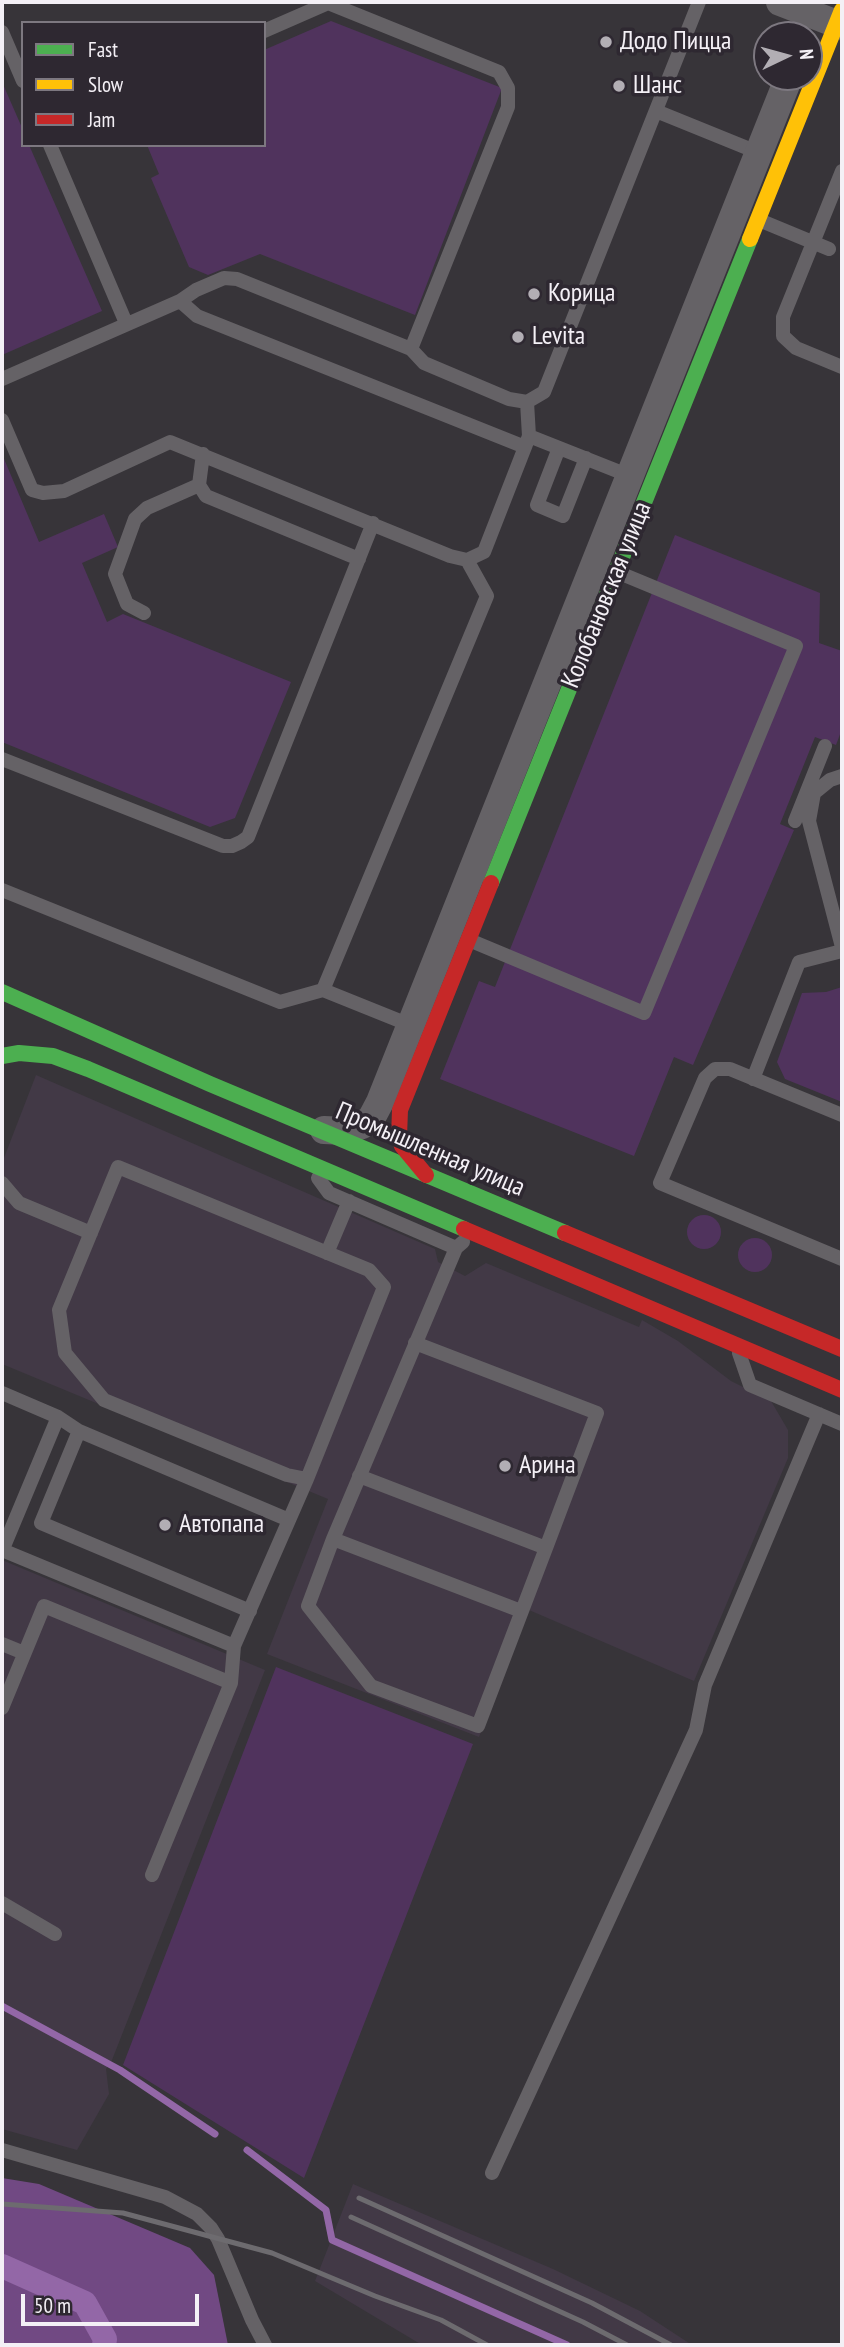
<!DOCTYPE html>
<html>
<head>
<meta charset="utf-8">
<style>
	body { margin:0 }
	#map { position:relative; width:844px; height:2347px; overflow:hidden; background:#373439; font-family:"PT Sans Narrow",sans-serif }
	canvas { display:block }
	.frame { position:absolute; inset:0; border:4px solid #f4f0f6; pointer-events:none }
	.legend { position:absolute; left:21px; top:21px; width:245px; height:126px; box-sizing:border-box; background:#2e2831; border:2px solid #7d7880; margin:0; padding:9px 12px; list-style:none; font-size:21px; color:#f4f0f6 }
	.legend li { display:flex; align-items:center; gap:14px; height:35px }
	.legend b { width:35px; border:2px solid #7d7880 }
	.north { position:absolute; left:753px; top:21px; width:70px; height:70px; box-sizing:border-box; background:#2e2831; border:2px solid #7d7880; border-radius:50%; rotate:85deg; font-size:19px; font-weight:700; line-height:28px; text-align:center; color:#f4f0f6 }
	.north::after { content:''; display:block; margin:auto; width:24px; height:32px; background:#b2aeb4; clip-path:polygon(50% 0,100% 100%,50% 72%,0 100%) }
	.scale { position:absolute; left:21px; top:2294px; width:178px; height:32px; box-sizing:border-box; border:4px solid #f4f0f6; border-top:0; padding-left:9px; font-size:21px; line-height:24px; white-space:nowrap; color:#f4f0f6; -webkit-text-stroke:5px #2e2831; paint-order:stroke }
</style>
</head>
<body>
<div id="map">
<canvas width="844" height="2347"></canvas>
<div class="frame"></div>
<ul class="legend">
<li><b style="height:9px;background:#4caf50"></b>Fast</li>
<li><b style="height:9px;background:#ffc107"></b>Slow</li>
<li><b style="height:9px;background:#c62828"></b>Jam</li>
</ul>
<div class="north">N</div>
<div class="scale">50 m</div>
</div>
<script>
const ctx = document.querySelector('canvas').getContext('2d');
ctx.lineJoin = 'round';
function fill(path, color) { ctx.fillStyle = color; ctx.fill(path, 'evenodd'); }
const shape = rows => new Path2D(rows.map(r => 'M' + r).join(''));
function stroke(path, color, width, dash) { ctx.strokeStyle = color; ctx.lineWidth = width; ctx.lineCap = dash ? 'butt' : 'round'; ctx.setLineDash(dash || []); ctx.stroke(path); }
function label(font, color, halo, rows, align = 'center') {
  ctx.font = font + ' "PT Sans Narrow",sans-serif'; ctx.lineWidth = 7; ctx.setLineDash([]); ctx.textBaseline = 'middle'; ctx.strokeStyle = halo; ctx.fillStyle = color; for (const [text, x, y, turn = 0] of rows) {
    ctx.save(); ctx.translate(x, y); ctx.rotate((+turn || 0) * Math.PI / 180); ctx.textAlign = isNaN(turn) ? turn : align; if (halo) ctx.strokeText(text, 0, 0); ctx.fillText(text, 0, 0); ctx.restore();
  }
}
const built = shape([
	[36,1075,435,1249,438,1262,465,1276,486,1263,639,1327,642,1320,678,1341,731,1381,771,1401,788,1430,788,1458,694,1681,529,1610,479,1737,267,1654,328,1499,2,1364,2,1163],
	[2,1560,265,1670,112,2060,106,2069,109,2094,77,2150,2,2129],
	[353,2184,553,2269,640,2311,692,2345,422,2345,315,2281]
]);
const green = shape([
	[331,21,502,88,415,315,260,254,208,275,189,267,151,178,159,174,147,145,264,145,264,50],
	[2,82,23,130,23,145,29,145,102,311,2,355],
	[2,454,39,542,104,514,118,547,82,563,107,622,123,614,291,682,235,818,210,827,2,742],
	[675,535,820,593,819,643,842,651,842,729,836,745,815,737,780,824,794,830,693,1065,674,1057,634,1156,440,1079,479,981,495,987],
	[842,987,842,1102,785,1079,777,1062,802,993,826,992],
	'687 1232a17 17 0 1 1 34 0a17 17 0 1 1-34 0Z',
	'738 1255a17 17 0 1 1 34 0a17 17 0 1 1-34 0Z',
	[276,1667,473,1744,304,2178,123,2065]
]);
const forest = shape([
	[2,2178,39,2184,190,2248,214,2275,228,2345,2,2345]
]);
const stream = shape([
	[2,2006,120,2070,215,2134],
	[247,2150,326,2210,332,2240,567,2345]
]);
const canal = shape([
	[2,2266,85,2303,105,2339,104,2345]
]);
const lane = shape([
	[264,31,328,3,499,72,508,88,508,107,411,349],
	[2,32,23,81],
	[656,111,762,154],
	[50,145,126,323],
	[842,171,783,317,783,336,796,348,842,367],
	[759,220,829,249],
	[180,301,196,290,224,278,237,279,411,349,424,363,509,399,527,402,544,392,699,2],
	[2,379,180,301,197,316,525,447],
	[2,420,32,490,43,493,64,491,170,442,450,556,467,560,484,552,525,447,529,436,527,402],
	[529,436,635,478],
	[559,448,537,505,563,516,586,458],
	[199,485,203,454],
	[144,613,127,604,115,574,135,519,147,508,199,485,206,496,359,559],
	[2,759,223,846,232,846,241,842,248,837,373,523],
	[842,776,830,780,814,793,809,821,842,947],
	[795,821,825,746],
	[2,890,280,1002,323,990,487,596,467,560],
	[469,940,644,1013,796,646,617,572],
	[323,990,415,1027],
	[753,1079,799,962,842,951],
	[842,1115,730,1069,715,1069,705,1078,660,1183,842,1259],
	[318,1178,329,1193,456,1248,463,1242],
	[2,1183,19,1203,91,1233],
	[456,1248,333,1539,308,1606,371,1686,478,1726,546,1548],
	[327,1253,349,1201],
	[739,1353,750,1385,842,1424],
	[2,1393,58,1417,79,1431],
	[359,1476,546,1548,597,1413,415,1343],
	[333,1539,521,1611],
	[2,1550,234,1646],
	[2,1551,58,1417],
	[250,1611,41,1523,79,1431,289,1520],
	[2,1644,24,1653],
	[231,1683,234,1646,307,1479,384,1287,369,1270,118,1167,59,1310,65,1353,104,1400,287,1475,307,1479],
	[2,1708,44,1606,231,1683,152,1875],
	[2,1903,55,1934],
	[2,2150,165,2197,197,2214,211,2228,218,2239,252,2320,265,2345],
	[492,2173,696,1730,705,1685,819,1414]
]);
const street = shape([
	[780,2,842,26],
	[324,1130,345,1131,362,1125,371,1119,380,1102,789,77]
]);
const fast = shape([
	[491,883,750,239],
	[2,992,210,1084,565,1233],
	[2,1056,19,1053,53,1056,88,1069,464,1229]
]);
const slow = shape([
	[750,239,842,10]
]);
const jam = shape([
	[426,1175,402,1146,399,1137,400,1110,491,883],
	[464,1229,842,1390],
	[565,1233,842,1349]
]);
const rail = shape([
	[359,2198,592,2303,671,2345],
	[2,2204,123,2213,272,2253,375,2296,441,2320,487,2345],
	[351,2217,583,2322,627,2345]
]);
const markers = [
	[606,42,7,"#b2aeb4"],
	[619,86,7,"#b2aeb4"],
	[534,294,7,"#b2aeb4"],
	[518,337,7,"#b2aeb4"],
	[505,1466,7,"#b2aeb4"],
	[165,1525,7,"#b2aeb4"]
];
const poiNames = [
	["Додо Пицца",620,42],
	["Шанс",633,86],
	["Корица",548,294],
	["Levita",532,337],
	["Арина",519,1466],
	["Автопапа",179,1525]
];
const streetNames = [
	["Колобановская улица",607,595,-68],
	["Промышленная улица",430,1150,23]
];
fill(built, '#423946');
fill(green, '#50335d');
fill(forest, '#714983');
stroke(stream, '#9367a7', 7);
stroke(canal, '#9367a7', 24);
stroke(lane, '#656266', 14);
stroke(street, '#656266', 28);
stroke(fast, '#4caf50', 16);
stroke(slow, '#ffc107', 16);
stroke(jam, '#c62828', 16);
stroke(rail, '#6d6b6f', 5);
for (const [x, y, r, color] of markers) { const dot = new Path2D(); dot.arc(x, y, r, 0, 2 * Math.PI); ctx.fillStyle = color; ctx.fill(dot); stroke(dot, '#2e2831', 2.5); }
label('26px', '#f4f0f6', '#2e2831', poiNames, 'left');
label('26px', '#f4f0f6', '#2e2831', streetNames);
</script>
</body>
</html>
